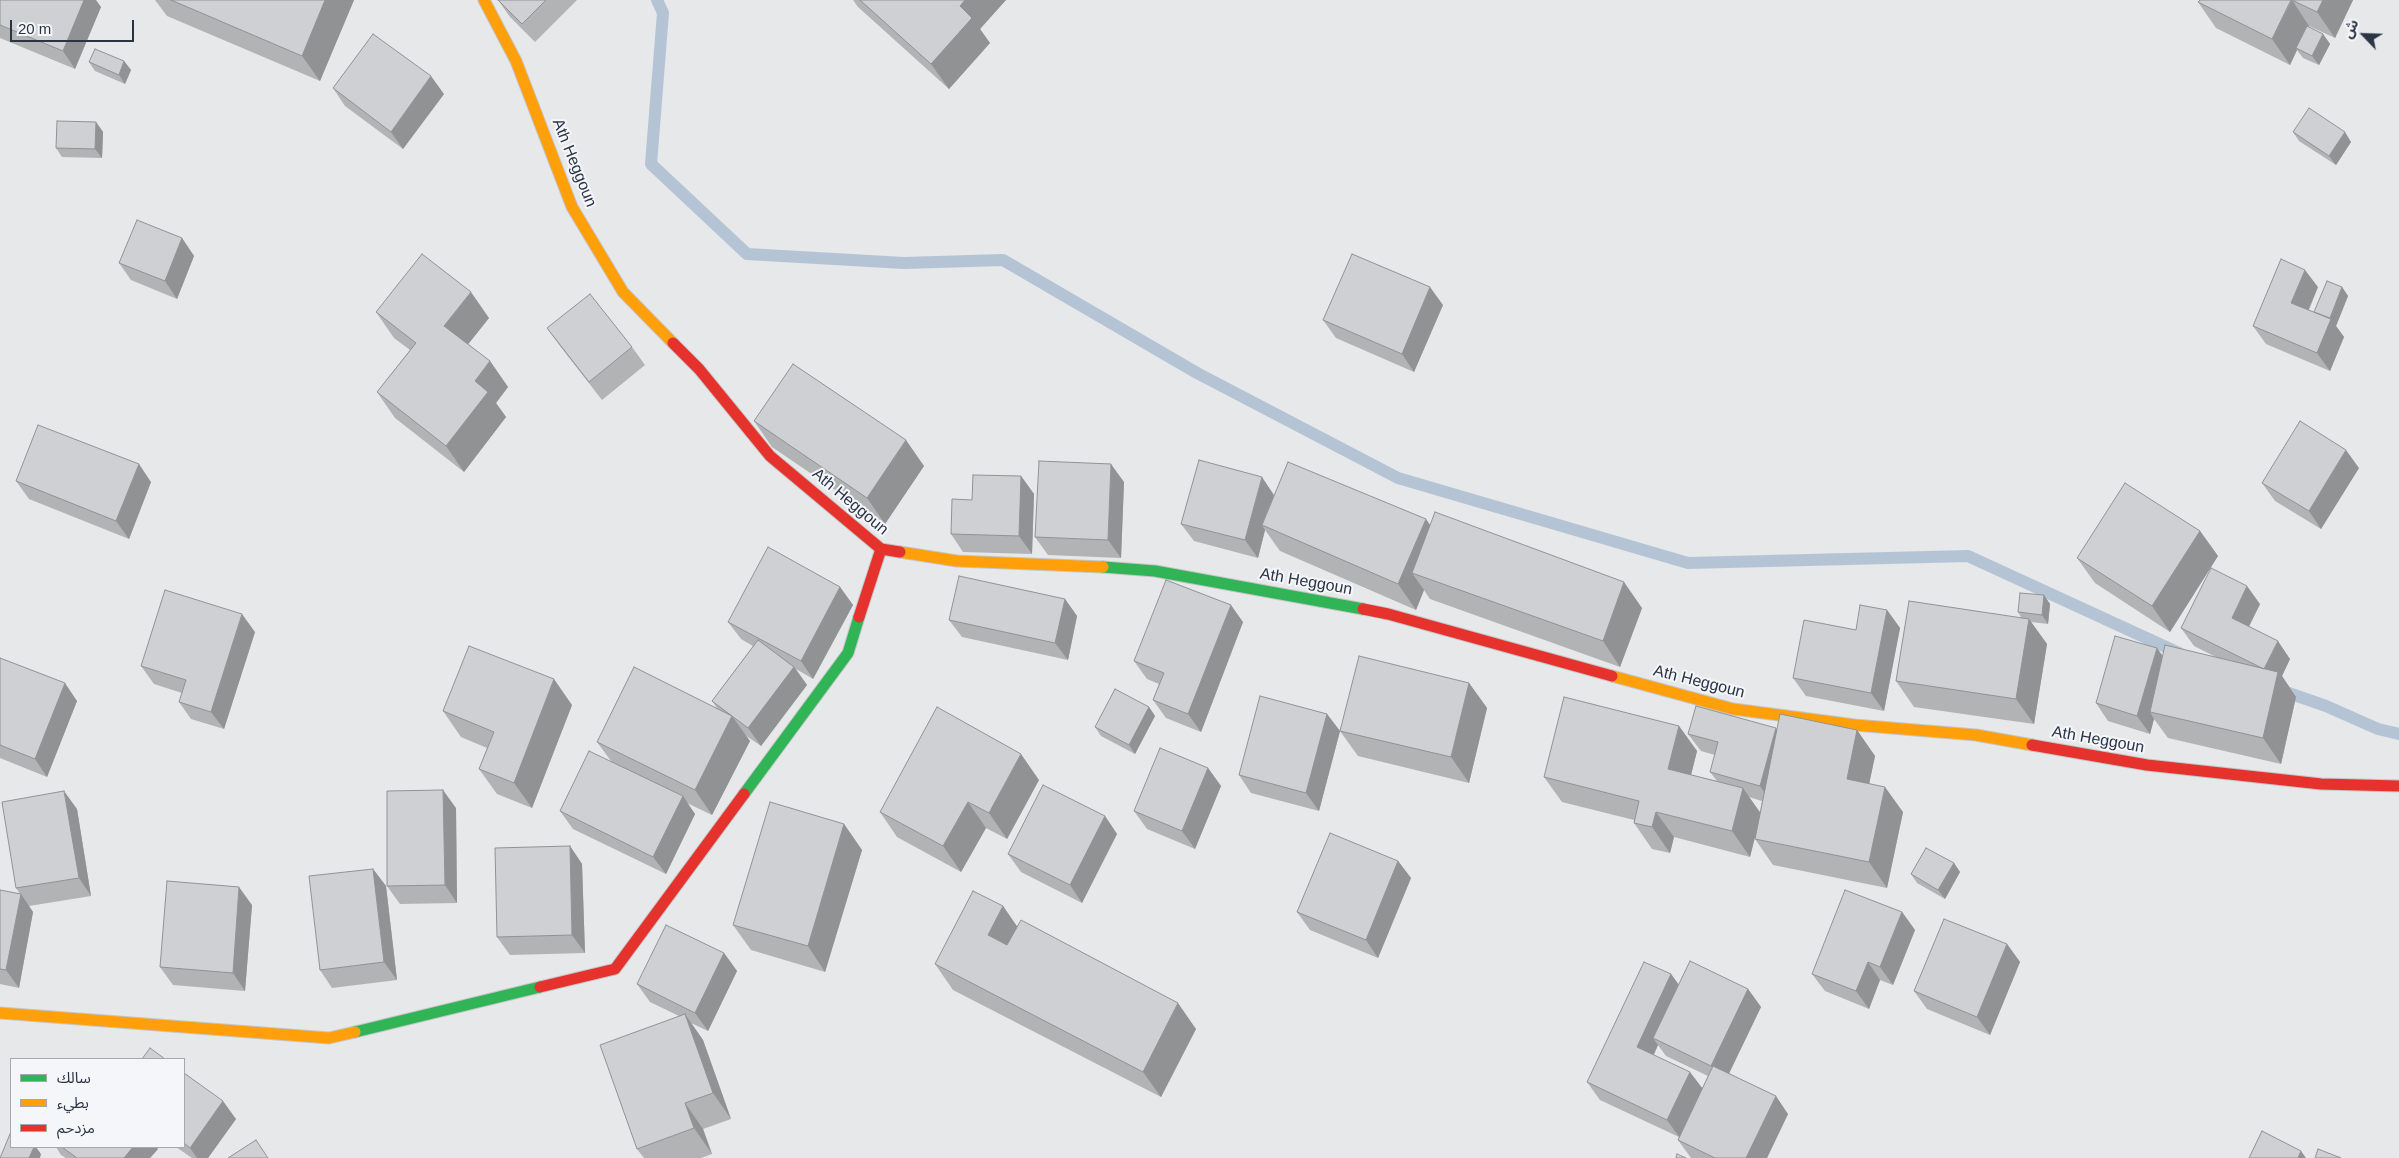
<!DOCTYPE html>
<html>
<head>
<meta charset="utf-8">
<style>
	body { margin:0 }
	#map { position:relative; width:2399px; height:1158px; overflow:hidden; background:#e6e8ea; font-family:Helvetica,"Noto Sans Arabic",sans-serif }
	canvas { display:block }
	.legend { position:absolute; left:10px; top:1058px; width:175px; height:90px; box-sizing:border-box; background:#f4f6f9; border:1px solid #a4a8b1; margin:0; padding:6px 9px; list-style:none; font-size:15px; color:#2b3445 }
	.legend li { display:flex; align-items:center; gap:10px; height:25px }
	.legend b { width:25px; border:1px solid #a4a8b1 }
	.north { position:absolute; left:2339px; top:10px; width:50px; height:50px; -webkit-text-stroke:4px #f4f6f9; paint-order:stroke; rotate:294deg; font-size:14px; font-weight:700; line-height:20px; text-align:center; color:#2b3445 }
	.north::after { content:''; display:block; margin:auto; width:18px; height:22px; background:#2b3445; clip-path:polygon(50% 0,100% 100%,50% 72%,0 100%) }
	.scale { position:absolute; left:10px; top:20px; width:124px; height:22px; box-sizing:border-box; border:2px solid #2b3445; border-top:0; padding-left:6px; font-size:15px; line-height:18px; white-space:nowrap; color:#2b3445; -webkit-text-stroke:4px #f4f6f9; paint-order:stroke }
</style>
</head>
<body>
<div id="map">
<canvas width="2399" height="1158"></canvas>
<ul class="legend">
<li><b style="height:6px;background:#30b455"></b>سالك</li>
<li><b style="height:6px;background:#ff9f0a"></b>بطيء</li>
<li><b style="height:6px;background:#e5322d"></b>مزدحم</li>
</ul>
<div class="north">ش</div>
<div class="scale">20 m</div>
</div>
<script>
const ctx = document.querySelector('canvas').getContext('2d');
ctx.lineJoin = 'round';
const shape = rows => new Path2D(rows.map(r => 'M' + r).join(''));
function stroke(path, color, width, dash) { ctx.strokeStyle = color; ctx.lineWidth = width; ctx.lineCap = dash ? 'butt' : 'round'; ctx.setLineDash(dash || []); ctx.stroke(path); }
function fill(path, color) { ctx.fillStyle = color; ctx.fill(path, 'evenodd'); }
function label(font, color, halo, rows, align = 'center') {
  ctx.font = font + ' Helvetica,sans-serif'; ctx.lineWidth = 4; ctx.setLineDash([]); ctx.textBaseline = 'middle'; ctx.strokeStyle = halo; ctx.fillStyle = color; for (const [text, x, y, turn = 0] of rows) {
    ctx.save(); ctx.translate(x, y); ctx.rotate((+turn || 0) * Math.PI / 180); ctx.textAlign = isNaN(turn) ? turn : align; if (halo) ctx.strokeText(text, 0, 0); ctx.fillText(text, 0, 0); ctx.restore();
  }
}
const stream = shape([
	[657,0,663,13,651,164,747,254,904,263,1003,260,1197,373,1398,478,1688,563,1968,556,2179,653],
	[2280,690,2326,706,2378,729,2399,734]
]);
const fast = shape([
	[1103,567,1155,571,1363,609],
	[744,794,848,653,859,617],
	[355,1032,540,987]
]);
const slow = shape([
	[484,0,516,61,572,207,623,292,673,343],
	[900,552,957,561,1103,567],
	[1612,676,1733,709,1855,725,1976,735,2032,745],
	[0,1013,329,1038,355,1032]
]);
const jam = shape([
	[673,343,699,369,770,456,881,549,900,552],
	[1363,609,1388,614,1612,676],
	[859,617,881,549],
	[2032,745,2147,765,2321,784,2399,786],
	[540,987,615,969,744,794]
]);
const wall = shape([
	[0,0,101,7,75,69,0,38],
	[155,0,354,0,320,81,167,16],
	[498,0,577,0,535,42,510,17],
	[853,0,1006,0,980,29,990,43,949,89,858,7],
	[2200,0,2353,0,2335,38,2309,26,2309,27,2323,34,2330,44,2319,65,2303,58,2297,50,2290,65,2216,28,2198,2],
	[124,61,131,70,125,84,95,71,89,62],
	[333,88,444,94,403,149,345,106],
	[96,122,103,132,102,158,62,157,56,148],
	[2293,132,2351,142,2336,165,2299,141],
	[182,238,194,256,177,299,131,280,119,263],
	[2318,287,2309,310,2314,312,2342,287,2348,296,2336,326,2344,337,2330,371,2266,344,2253,326],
	[1443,305,1414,372,1336,338,1323,320],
	[376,312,489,318,468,344,490,361,508,387,496,403,506,417,464,472,395,418,377,392,410,350,394,338],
	[547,328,632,347,645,365,602,400,560,346],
	[754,421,924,466,885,524,772,447],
	[2359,468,2321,529,2275,501,2262,483],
	[1021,476,1034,494,1032,554,963,552,951,534,972,500],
	[16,481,151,482,129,539,29,499],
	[1124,482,1121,558,1048,555,1035,537],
	[1274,495,1430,526,1642,608,1620,667,1430,599,1424,590,1416,610,1280,551,1265,530,1258,558,1194,541,1181,524],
	[2200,531,2218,556,2170,632,2095,583,2077,558],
	[840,587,853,605,813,679,796,669,807,685,761,746,745,735,750,741,712,815,687,803,695,814,666,874,573,829,560,811,611,761,597,742,717,708,712,701,753,646,741,639,728,622],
	[2044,595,2050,604,2048,624,2031,622,2047,644,2034,724,1914,707,1896,681,2021,617,2018,612],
	[1065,599,1077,616,1068,660,962,637,949,620],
	[2260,604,2249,627,2290,659,2282,676,2296,697,2281,764,2168,738,2154,719,2150,734,2108,721,2096,703,2163,656,2218,658,2194,646,2181,628],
	[1887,610,1900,628,1884,711,1806,696,1793,678,1856,630],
	[1243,622,1201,732,1166,718,1153,700,1159,684,1147,679,1134,661],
	[255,632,224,729,191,719,179,702,182,693,154,684,141,666],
	[0,658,77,701,47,777,0,758],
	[1469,683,1487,708,1469,783,1358,756,1340,731],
	[572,705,532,808,497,794,479,769,487,748,461,737,443,711],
	[1149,707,1155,716,1135,754,1101,736,1095,727],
	[1327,714,1340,731,1319,811,1251,793,1239,775],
	[1679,726,1697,751,1691,775,1717,781,1710,772,1715,755,1701,751,1688,734,1777,729,1857,730,1875,756,1869,783,1903,812,1887,888,1773,865,1755,839,1755,835,1750,857,1674,837,1670,853,1652,849,1634,823,1634,820,1562,802,1544,777],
	[1749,797,1762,801,1760,812],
	[1208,768,1221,786,1195,849,1147,829,1134,811],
	[1039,780,1007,839,986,828,961,872,897,837,880,812],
	[456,808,457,903,400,904,387,886],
	[77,809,91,896,29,906,33,912,19,988,0,984,0,890,20,894,16,888],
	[1105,816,1117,834,1082,903,1021,872,1008,854],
	[844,824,862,850,825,972,751,950,733,925],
	[570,846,582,864,585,953,510,955,497,937],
	[1398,861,1411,878,1378,958,1310,930,1297,912],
	[1954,863,1960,872,1945,899,1917,883,1911,874],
	[373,869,386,886,397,980,332,988,320,970],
	[252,905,245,991,173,985,160,967],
	[1003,906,1017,927,1196,1029,1161,1097,953,990,935,964],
	[1902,912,1915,930,1893,985,1880,980,1869,1009,1825,991,1812,974],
	[2007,944,2020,962,1990,1035,1927,1009,1914,991],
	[724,953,737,971,708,1031,691,1023,703,1040,731,1119,703,1129,712,1154,701,1158,644,1158,637,1149,679,1016,650,1002,637,984],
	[1671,974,1679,985,1748,989,1761,1007,1729,1073,1788,1114,1767,1158,1691,1158,1678,1140,1679,1137,1600,1100,1587,1082],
	[1658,1045,1666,1056,1708,1076,1702,1089,1654,1055],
	[184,1073,236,1119,208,1158,192,1158,176,1147,184,1147],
	[56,1147,156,1147,158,1149,150,1158,66,1158,61,1155]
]);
const shadedWall = shape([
	[84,0,96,0,101,7,75,69,63,51],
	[325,0,354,0,320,81,302,56],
	[965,0,1006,0,980,29,990,43,949,89,931,64,960,6],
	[2292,0,2309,26,2298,49,2296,48,2297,50,2290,65,2272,39],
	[2323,0,2353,0,2335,38,2317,12],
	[2323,34,2330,44,2319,65,2312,56],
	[124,61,131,70,125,84,119,75],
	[431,76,444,94,403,149,391,132],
	[96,122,103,132,102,158,95,149],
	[2345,132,2351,142,2336,165,2329,156],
	[182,238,194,256,177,299,165,281],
	[2305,270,2318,287,2304,320,2291,303],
	[1430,287,1443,305,1414,372,1402,354],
	[2342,287,2348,296,2336,326,2344,337,2330,371,2317,353],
	[471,292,489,318,462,352,444,326],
	[490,361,508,387,496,403,506,417,464,472,446,446,475,381],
	[906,440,924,466,885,524,867,498],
	[2346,450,2359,468,2321,529,2309,511],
	[139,464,151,482,129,539,116,521],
	[1111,464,1124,482,1121,558,1108,540],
	[1021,476,1034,494,1032,554,1019,536],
	[1262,477,1274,495,1262,525,1265,530,1258,558,1245,540],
	[1426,519,1444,545,1412,573,1424,590,1416,610,1398,584],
	[2200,531,2218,556,2170,632,2152,606],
	[1624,582,1642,608,1620,667,1603,641],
	[2247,586,2260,604,2244,636,2232,618],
	[840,587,853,605,813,679,801,661],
	[2044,595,2050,604,2048,624,2042,615],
	[1065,599,1077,616,1068,660,1055,643],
	[1231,605,1243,622,1201,732,1188,714],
	[1887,610,1900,628,1884,711,1871,693],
	[242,614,255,632,224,729,211,712],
	[2029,619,2047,644,2034,724,2016,699],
	[2278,641,2290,659,2282,676,2296,697,2281,764,2263,738,2264,669],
	[2157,648,2170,666,2150,712,2154,719,2150,734,2137,716],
	[794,667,807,685,761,746,748,728],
	[554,679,572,705,532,808,514,783],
	[65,683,77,701,47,777,35,759],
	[1469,683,1487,708,1469,783,1451,757],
	[1149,707,1155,716,1135,754,1129,745],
	[1327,714,1340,731,1319,811,1306,793],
	[732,716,750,741,712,815,695,790],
	[1679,726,1697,751,1686,795,1668,769],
	[1776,728,1788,745,1772,804,1760,786],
	[1857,730,1875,756,1865,804,1847,779],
	[1021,754,1039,780,1007,839,989,813],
	[1208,768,1221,786,1195,849,1182,831],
	[1885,787,1903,812,1887,888,1869,862],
	[1743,788,1761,814,1750,857,1732,831],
	[443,790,456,808,457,903,445,885],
	[64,791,77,809,91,896,79,878],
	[683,796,695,814,666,874,653,857],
	[968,802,986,828,961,872,943,846],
	[1656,812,1674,837,1670,853,1652,827],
	[1105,816,1117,834,1082,903,1070,885],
	[844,824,862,850,825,972,808,946],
	[570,846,582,864,585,953,572,935],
	[1398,861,1411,878,1378,958,1366,940],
	[1954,863,1960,872,1945,899,1938,890],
	[373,869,386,886,397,980,384,962],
	[239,887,252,905,245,991,233,973],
	[21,894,33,912,19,988,6,970],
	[1003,906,1021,932,1006,960,988,935],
	[1902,912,1915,930,1893,985,1880,967],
	[2007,944,2020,962,1990,1035,1977,1017],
	[724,953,737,971,708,1031,695,1013],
	[1868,962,1880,980,1869,1009,1856,991],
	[1671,974,1684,992,1653,1038,1658,1045,1649,1064,1637,1047],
	[1748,989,1761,1007,1724,1084,1711,1066],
	[1178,1003,1196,1029,1161,1097,1143,1072],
	[685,1014,703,1040,731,1119,713,1093],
	[1690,1072,1703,1089,1680,1138,1667,1120],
	[1776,1096,1788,1114,1767,1158,1746,1158],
	[223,1101,236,1119,208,1158,197,1158,190,1148],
	[685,1103,703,1129,712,1154,694,1128],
	[34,1147,36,1147,41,1154,40,1158,29,1158],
	[133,1147,156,1147,158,1149,150,1158,124,1158],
	[2301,1151,2306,1158,2298,1158]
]);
const building = shape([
	[0,0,84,0,63,51,0,25,0,0],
	[171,0,325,0,302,56,171,0],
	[498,0,546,0,522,24,498,0],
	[860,0,965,0,960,6,972,18,931,64,860,0],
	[2200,0,2291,0,2272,39,2198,2,2200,0],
	[2292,0,2323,0,2317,12,2292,0],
	[2307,26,2323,34,2312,56,2296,48,2307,26],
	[373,34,431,76,391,132,333,88,373,34],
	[95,49,124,61,119,75,89,62,95,49],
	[2309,108,2345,132,2329,156,2293,132,2309,108],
	[57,121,96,122,95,149,56,148,57,121],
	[137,220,182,238,165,281,119,263,137,220],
	[422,254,471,292,444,326,490,361,475,381,488,392,446,446,377,392,416,343,376,312,422,254],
	[1352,254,1430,287,1402,354,1323,320,1352,254],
	[2281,259,2305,270,2291,303,2331,319,2317,353,2253,326,2281,259],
	[2327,281,2342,287,2330,318,2314,312,2327,281],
	[590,294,632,347,589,382,547,328,590,294],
	[793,364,906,440,867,498,754,421,793,364],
	[2300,421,2346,450,2309,511,2262,483,2300,421],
	[38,425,139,464,116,521,16,481,38,425],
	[1199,460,1262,477,1245,540,1181,524,1199,460],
	[1039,461,1111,464,1108,540,1035,537,1039,461],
	[1288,462,1426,519,1398,584,1262,525,1288,462],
	[973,475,1021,476,1019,536,951,534,952,499,972,500,973,475],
	[2125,483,2200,531,2152,606,2077,558,2125,483],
	[1435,512,1624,582,1603,641,1412,573,1435,512],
	[768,547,840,587,801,661,728,622,768,547],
	[2211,568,2247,586,2232,618,2278,641,2264,669,2181,628,2211,568],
	[959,576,1065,599,1055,643,949,620,959,576],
	[1166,580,1231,605,1188,714,1153,700,1164,673,1134,661,1166,580],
	[165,590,242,614,211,712,179,702,186,680,141,666,165,590],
	[2020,593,2044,595,2042,615,2018,612,2020,593],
	[1909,601,2029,619,2016,699,1896,681,1909,601],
	[1860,605,1887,610,1871,693,1793,678,1804,620,1856,630,1860,605],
	[2115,636,2157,648,2137,716,2096,703,2115,636],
	[758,640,794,667,748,728,712,701,758,640],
	[2165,645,2278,672,2263,738,2150,712,2165,645],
	[469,646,554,679,514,783,479,769,494,732,443,711,469,646],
	[1359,656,1469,683,1451,757,1340,731,1359,656],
	[0,658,65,683,35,759,0,745,0,658],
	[634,667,732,716,695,790,597,742,634,667],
	[1115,689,1149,707,1129,745,1095,727,1115,689],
	[1260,696,1327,714,1306,793,1239,775,1260,696],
	[1564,697,1679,726,1668,769,1743,788,1732,831,1656,812,1652,827,1634,823,1639,801,1544,777,1564,697],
	[1696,706,1776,728,1760,786,1710,772,1718,742,1688,734,1696,706],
	[937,707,1021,754,989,813,968,802,943,846,880,812,937,707],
	[1780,714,1857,730,1847,779,1885,787,1869,862,1755,839,1780,714],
	[1160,748,1208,768,1182,831,1134,811,1160,748],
	[589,751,683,796,653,857,560,811,589,751],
	[1043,785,1105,816,1070,885,1008,854,1043,785],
	[443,790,445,885,387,886,387,791,443,790],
	[64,791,79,878,16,888,2,802,64,791],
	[770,802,844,824,808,946,733,925,770,802],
	[1330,833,1398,861,1366,940,1297,912,1330,833],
	[570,846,572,935,497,937,495,848,570,846],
	[1926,848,1954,863,1938,890,1911,874,1926,848],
	[373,869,384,962,320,970,309,876,373,869],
	[167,881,239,887,233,973,160,967,167,881],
	[0,890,21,894,6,970,0,969,0,890],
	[1845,890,1902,912,1880,967,1868,962,1856,991,1812,974,1845,890],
	[973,891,1003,906,988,935,1007,945,1021,920,1178,1003,1143,1072,935,964,973,891],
	[1944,919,2007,944,1977,1017,1914,991,1944,919],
	[666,925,724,953,695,1013,637,984,666,925],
	[1690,961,1748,989,1711,1066,1653,1038,1690,961],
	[1644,962,1671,974,1637,1047,1690,1072,1667,1120,1587,1082,1644,962],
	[685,1014,713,1093,685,1103,694,1128,637,1149,600,1045,685,1014],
	[150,1048,165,1059,142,1059,150,1048],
	[1713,1066,1776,1096,1746,1158,1715,1158,1678,1140,1713,1066],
	[184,1073,223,1101,190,1148,184,1143,184,1073],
	[2262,1131,2301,1151,2298,1158,2249,1158,2262,1131],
	[10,1134,11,1135,11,1147,34,1147,29,1158,0,1158,10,1134],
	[256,1140,268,1158,228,1158,256,1140],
	[62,1147,133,1147,124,1158,77,1158,62,1147],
	[2318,1149,2341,1158,2315,1158,2318,1149],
	[1677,1154,1686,1158,1676,1158,1677,1154]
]);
const streetNames = [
	["Ath Heggoun",574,163,68],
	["Ath Heggoun",850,502,40],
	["Ath Heggoun",1306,582,10],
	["Ath Heggoun",1699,682,14],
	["Ath Heggoun",2098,740,10]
];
stroke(stream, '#b4c4d5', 12);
stroke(fast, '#c4c6c8', 13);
stroke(slow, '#c4c6c8', 13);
stroke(jam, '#c4c6c8', 13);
stroke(fast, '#30b455', 11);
stroke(slow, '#ff9f0a', 11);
stroke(jam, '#e5322d', 11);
fill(wall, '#b1b3b5');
fill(shadedWall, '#909294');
fill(building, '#ced0d3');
stroke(building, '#909294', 1);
label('16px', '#2b3445', '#f4f6f9', streetNames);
</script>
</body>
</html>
